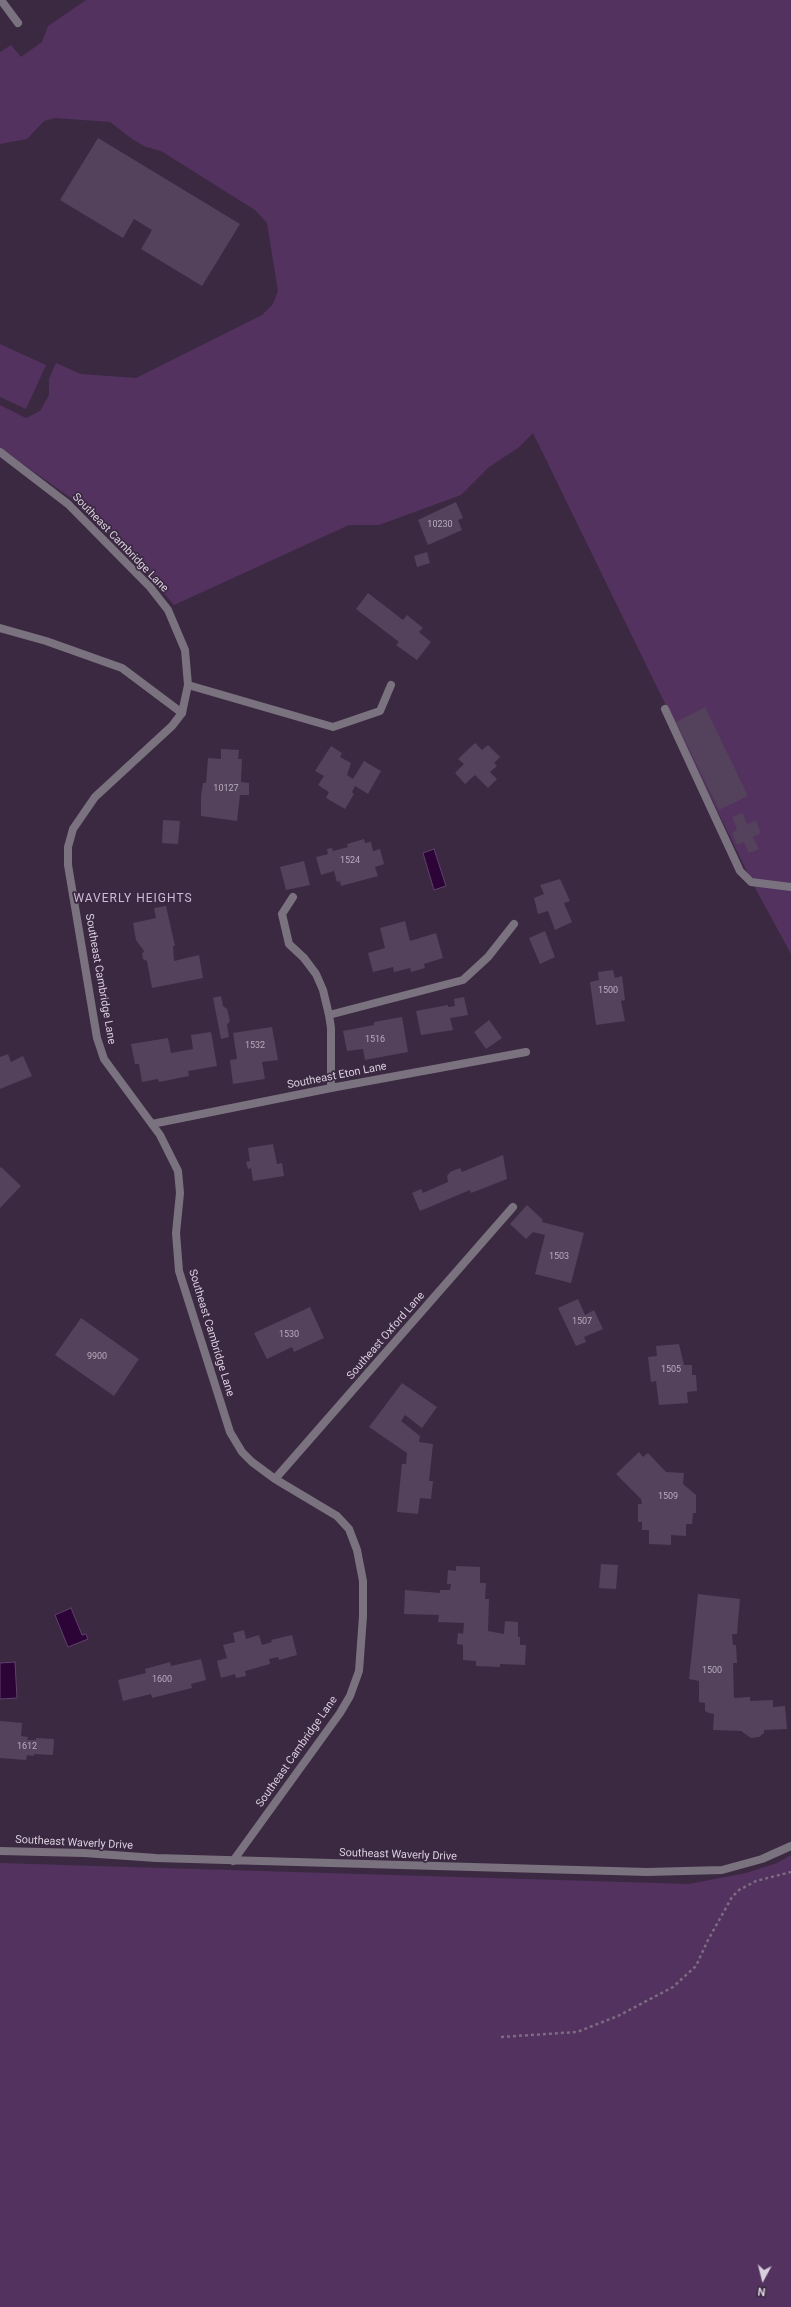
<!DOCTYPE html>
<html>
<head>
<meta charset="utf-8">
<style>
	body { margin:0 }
	#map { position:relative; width:791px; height:2307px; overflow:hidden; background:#3b2942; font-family:Roboto,sans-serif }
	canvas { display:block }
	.north { position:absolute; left:743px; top:2259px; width:40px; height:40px; -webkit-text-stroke:3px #3b2942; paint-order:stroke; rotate:187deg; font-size:11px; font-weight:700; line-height:16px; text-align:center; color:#dacfde }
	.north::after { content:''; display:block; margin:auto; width:14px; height:18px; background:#dacfde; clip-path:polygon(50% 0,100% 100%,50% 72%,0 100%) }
</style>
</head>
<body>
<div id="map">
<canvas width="791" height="2307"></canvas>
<div class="north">N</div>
</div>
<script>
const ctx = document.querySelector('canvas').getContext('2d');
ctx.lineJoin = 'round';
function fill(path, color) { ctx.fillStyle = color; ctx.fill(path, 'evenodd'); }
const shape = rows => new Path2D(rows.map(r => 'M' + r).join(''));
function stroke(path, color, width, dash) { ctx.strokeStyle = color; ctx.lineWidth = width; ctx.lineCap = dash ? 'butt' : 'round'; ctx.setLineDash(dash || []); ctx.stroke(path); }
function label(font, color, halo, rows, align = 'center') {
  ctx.font = font + ' Roboto,sans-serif'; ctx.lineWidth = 3.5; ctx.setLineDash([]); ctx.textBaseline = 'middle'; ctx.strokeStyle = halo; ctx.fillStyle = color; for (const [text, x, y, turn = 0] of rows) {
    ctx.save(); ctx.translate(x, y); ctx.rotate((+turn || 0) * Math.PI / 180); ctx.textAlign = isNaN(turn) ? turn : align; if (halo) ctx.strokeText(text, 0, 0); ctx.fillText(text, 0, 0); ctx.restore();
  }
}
const green = shape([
	[86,0,791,0,791,954,753,884,533,433,518,448,489,467,461,495,379,525,349,525,174,605,128,551,71,498,0,448,0,405,26,418,40,411,49,395,49,379,56,363,81,374,136,378,262,315,273,304,278,291,267,223,255,210,161,151,146,147,132,139,110,122,55,118,44,121,27,139,0,144,0,52,11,45,21,57,42,42,48,26],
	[0,344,46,365,26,409,0,397],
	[791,1855,791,2307,0,2307,0,1863,689,1884,746,1873,777,1863]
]);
const water = shape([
	[434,849,446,886,434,890,423,853,434,849],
	[71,1608,82,1635,86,1634,88,1639,68,1647,55,1615,71,1608],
	[15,1662,17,1698,0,1699,0,1663,15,1662]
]);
const building = shape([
	[98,138,240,224,202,286,141,249,152,230,134,219,123,238,60,200],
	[456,502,463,518,458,520,462,530,428,545,418,520],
	[427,552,430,563,417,567,414,556],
	[368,593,403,620,407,615,423,628,419,632,431,642,417,660,396,645,399,642,356,609],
	[705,707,748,796,719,810,676,722],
	[475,743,482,750,488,745,500,757,494,763,497,766,490,772,497,779,488,788,475,775,465,784,455,773,464,764,458,759],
	[331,746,342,753,340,757,351,763,347,775,353,779,364,761,381,771,368,794,355,786,352,792,354,794,345,809,326,798,329,792,318,785,324,776,315,771],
	[221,749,239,750,238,759,242,759,241,782,249,783,249,795,240,795,237,821,201,816,201,796,203,783,206,783,208,758,221,759],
	[743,813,747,824,756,821,761,833,753,837,759,849,749,853,744,842,737,845,732,833,737,830,732,817],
	[163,820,180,821,178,844,162,843],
	[364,839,365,843,371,842,373,851,380,849,384,864,375,867,378,876,341,886,340,881,337,882,334,871,321,875,316,857,328,854,327,849,332,848,333,851,348,847,347,844],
	[304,861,310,885,286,890,280,867],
	[560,879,570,901,564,903,572,922,555,930,548,911,538,914,534,898,544,894,540,885],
	[166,906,175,946,173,946,174,961,199,955,203,978,152,988,147,961,143,959,142,954,144,951,136,940,133,923,156,918,154,908],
	[405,921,410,941,436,933,443,958,424,964,425,968,411,972,410,968,394,972,393,967,373,972,368,953,385,948,380,928],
	[545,931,555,957,540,964,529,938],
	[613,970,615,978,622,976,625,1000,621,1001,625,1021,596,1025,590,982,599,980,598,972],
	[221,996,223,1006,227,1009,230,1021,227,1025,229,1037,221,1039,213,998],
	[464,997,468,1015,450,1018,453,1030,421,1035,416,1011,448,1005,448,1007,455,1006,454,999],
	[402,1017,408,1052,365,1060,363,1049,347,1051,343,1031,374,1025,374,1022],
	[489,1020,502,1038,486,1049,474,1032],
	[272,1027,278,1060,262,1062,265,1079,233,1084,230,1060,237,1059,233,1033],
	[211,1032,217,1066,188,1071,189,1076,159,1082,158,1079,142,1082,139,1064,135,1064,131,1044,168,1038,171,1053,193,1049,191,1035],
	[8,1054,11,1062,23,1056,32,1076,0,1089,0,1057],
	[273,1144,277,1164,282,1163,284,1176,253,1181,251,1168,248,1169,246,1162,250,1161,248,1148],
	[503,1155,507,1179,471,1193,470,1190,420,1211,412,1193,421,1189,423,1193,448,1182,447,1176,450,1172,460,1168,462,1172],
	[1,1167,21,1186,0,1208,0,1168],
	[527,1205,543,1220,542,1222,584,1233,571,1283,535,1274,545,1235,533,1232,526,1239,510,1224],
	[578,1299,585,1315,594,1310,603,1329,584,1337,586,1342,576,1346,558,1308],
	[310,1307,324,1338,294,1352,292,1347,267,1359,254,1333],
	[81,1318,139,1359,114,1396,55,1355],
	[679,1344,684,1365,692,1365,692,1375,696,1375,697,1391,687,1392,688,1403,659,1405,656,1381,651,1382,648,1357,657,1356,656,1346],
	[402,1383,437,1407,422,1428,405,1415,401,1421,420,1436,419,1442,433,1444,429,1481,433,1481,431,1499,420,1498,418,1514,397,1512,402,1464,406,1464,407,1453,369,1427],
	[639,1452,643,1457,648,1453,666,1472,684,1473,683,1484,696,1495,696,1513,693,1513,692,1524,686,1524,686,1536,671,1535,671,1545,649,1544,649,1530,642,1530,642,1522,638,1522,638,1504,642,1504,641,1499,616,1474],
	[601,1564,618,1565,616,1589,599,1588],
	[456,1566,480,1567,480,1583,486,1583,485,1599,489,1599,488,1631,504,1634,505,1621,518,1622,518,1637,520,1637,520,1645,526,1645,525,1665,500,1664,500,1667,476,1666,476,1661,463,1660,463,1645,457,1644,458,1633,463,1634,464,1623,438,1622,439,1615,404,1614,405,1590,440,1593,440,1590,450,1590,451,1584,447,1584,448,1570,456,1571],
	[698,1594,740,1599,737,1634,732,1634,733,1645,736,1645,737,1663,733,1663,734,1698,750,1697,750,1701,773,1700,773,1707,785,1706,787,1729,764,1730,764,1733,759,1737,751,1738,741,1731,713,1730,714,1714,709,1713,705,1711,705,1703,699,1702,699,1681,689,1679],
	[244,1630,246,1639,259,1635,262,1645,272,1642,271,1640,292,1635,297,1655,279,1660,278,1657,269,1659,270,1664,245,1671,246,1676,236,1678,235,1674,221,1678,217,1661,227,1658,223,1645,235,1642,233,1633],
	[201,1659,206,1680,191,1684,192,1688,152,1698,151,1694,123,1701,118,1680,146,1673,145,1669,170,1662,171,1666],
	[0,1721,22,1723,21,1736,28,1737,27,1740,36,1740,36,1738,54,1739,53,1755,34,1754,34,1756,27,1755,26,1760,0,1758]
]);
const path = shape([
	[501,2037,577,2032,618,2016,673,1987,696,1966,708,1940,732,1897,739,1890,756,1881,791,1872]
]);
const service = shape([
	[1,0,18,23],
	[0,628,46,641,122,668,182,713],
	[188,685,333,727,380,711,391,685],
	[665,709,740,871,751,882,791,887]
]);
const minor = shape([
	[0,452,68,504,150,587,168,610,185,650,188,685,182,713,172,726,95,797,73,829,68,847,68,865,97,1038,104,1059,160,1135,178,1171,180,1193,176,1233,179,1271,230,1432,242,1452,252,1462,275,1479,337,1516,349,1529,357,1550,363,1581,363,1616,359,1671,350,1696,340,1713,233,1861],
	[293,897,282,914,289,944,304,958,316,974,323,990,329,1015],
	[331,1088,331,1028,329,1015,463,980,488,957,514,924],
	[152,1124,331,1088,526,1052],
	[275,1479,513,1207],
	[0,1851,84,1853,156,1858,647,1872,722,1870,762,1859,791,1846]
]);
const numberNames = [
	["10230",440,525],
	["10127",226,789],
	["1524",350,861],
	["1500",608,991],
	["1516",375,1040],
	["1532",255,1046],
	["1503",559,1257],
	["1507",582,1322],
	["1530",289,1335],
	["9900",97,1357],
	["1505",671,1370],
	["1509",668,1497],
	["1500",712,1671],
	["1600",162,1680],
	["1612",27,1747]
];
const streetNames = [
	["Southeast Cambridge Lane",120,543,46],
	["Southeast Cambridge Lane",100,979,80],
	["Southeast Eton Lane",337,1076,-11],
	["Southeast Cambridge Lane",211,1333,73],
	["Southeast Oxford Lane",386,1336,-49],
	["Southeast Cambridge Lane",297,1752,-55],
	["Southeast Waverly Drive",74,1843,3],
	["Southeast Waverly Drive",398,1855,2]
];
const neighbourhoodNames = [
	["WAVERLY HEIGHTS",133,899]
];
fill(green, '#53325f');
fill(water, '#2c0438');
stroke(water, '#60416a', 1);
fill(building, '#54415b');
stroke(path, '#7c6c81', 2.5, [3, 3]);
stroke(service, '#7b727f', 8);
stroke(minor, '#7b727f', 8);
label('9px', '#b8acbd', null, numberNames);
label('11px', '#dacfde', '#3b2942', streetNames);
ctx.letterSpacing = '1px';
label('12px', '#ceb8d7', '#3b2942', neighbourhoodNames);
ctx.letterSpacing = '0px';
</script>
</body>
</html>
